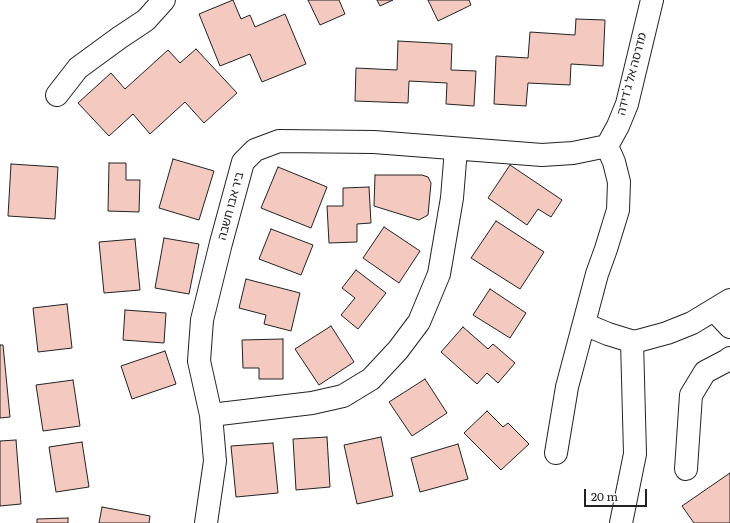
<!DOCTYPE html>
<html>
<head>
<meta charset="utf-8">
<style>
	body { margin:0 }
	#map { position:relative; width:730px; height:523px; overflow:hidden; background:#fff; font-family:Literata,serif }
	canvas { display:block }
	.scale { position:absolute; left:584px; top:489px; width:63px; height:18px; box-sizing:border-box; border:2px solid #222; border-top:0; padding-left:5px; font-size:12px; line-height:14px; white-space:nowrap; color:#222; -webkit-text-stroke:3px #fff; paint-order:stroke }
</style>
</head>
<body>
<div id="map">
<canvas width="730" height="523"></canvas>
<div class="scale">20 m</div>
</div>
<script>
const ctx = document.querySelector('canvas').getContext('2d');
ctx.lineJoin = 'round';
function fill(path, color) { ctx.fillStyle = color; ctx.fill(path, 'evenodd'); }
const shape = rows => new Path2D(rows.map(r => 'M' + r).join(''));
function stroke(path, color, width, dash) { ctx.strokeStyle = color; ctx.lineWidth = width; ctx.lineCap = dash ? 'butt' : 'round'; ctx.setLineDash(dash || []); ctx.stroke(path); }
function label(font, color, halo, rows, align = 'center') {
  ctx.font = font + ' Literata,"Noto Sans Hebrew",serif'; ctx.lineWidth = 3; ctx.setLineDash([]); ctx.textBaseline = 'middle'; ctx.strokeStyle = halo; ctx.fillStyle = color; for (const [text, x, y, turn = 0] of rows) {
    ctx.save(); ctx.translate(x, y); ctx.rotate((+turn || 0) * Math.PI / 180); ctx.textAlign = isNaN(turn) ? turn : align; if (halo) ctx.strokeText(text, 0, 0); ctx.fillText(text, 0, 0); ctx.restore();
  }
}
const building = shape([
	[233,0,241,19,250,15,255,27,285,14,306,64,262,82,250,54,220,66,199,14,233,0],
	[308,0,339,0,345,14,320,25,308,0],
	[377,0,393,0,380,6,377,0],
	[428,0,469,0,471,5,438,21,428,0],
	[576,19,605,20,603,66,571,64,570,85,528,83,526,106,494,104,496,56,528,58,530,32,575,35,576,19],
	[398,41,452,44,451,70,476,71,474,106,446,104,447,83,409,81,408,103,355,101,356,68,397,70,398,41],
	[196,49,237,93,204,123,185,102,150,134,133,114,109,136,78,103,111,73,125,89,168,50,180,63,196,49],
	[173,159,214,171,199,220,159,208,173,159],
	[109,163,126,163,126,180,140,180,139,212,108,211,109,163],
	[11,164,58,167,55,219,8,216,11,164],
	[510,165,562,200,551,217,538,209,527,225,488,198,510,165],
	[278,167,327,187,311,228,261,208,278,167],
	[375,175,422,175,428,177,431,183,428,215,419,220,374,206,375,175],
	[369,187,371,223,357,224,357,242,329,243,327,206,343,206,343,188,369,187],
	[496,221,544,252,520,289,471,258,496,221],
	[384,227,420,251,399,283,363,258,384,227],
	[271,229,313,245,301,275,259,259,271,229],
	[164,238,199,244,189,294,155,288,164,238],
	[135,239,140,290,104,293,99,242,135,239],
	[356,270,386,293,358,329,341,315,355,298,342,288,356,270],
	[246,279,300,293,291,331,264,324,266,315,239,308,246,279],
	[490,289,526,313,510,338,473,315,490,289],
	[67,304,72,348,38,352,33,308,67,304],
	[125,310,166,313,164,343,123,340,125,310],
	[331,326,354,362,319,385,295,349,331,326],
	[463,327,488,349,493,344,515,363,498,383,487,373,477,384,441,352,463,327],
	[283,339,283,379,259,379,259,368,243,368,242,340,283,339],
	[0,345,3,345,10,417,0,418,0,345],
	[165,351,176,384,132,399,121,366,165,351],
	[425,379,447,413,412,436,389,402,425,379],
	[73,380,80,426,43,431,36,385,73,380],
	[487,411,503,427,508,423,529,444,501,470,464,433,487,411],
	[327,437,330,487,296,490,293,439,327,437],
	[381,437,393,496,357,504,344,445,381,437],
	[16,440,21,504,0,506,0,441,16,440],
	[82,442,89,487,56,492,49,447,82,442],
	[273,443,278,493,236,497,231,446,273,443],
	[458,444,468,479,420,492,411,458,458,444],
	[730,473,730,523,694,523,682,506,730,473],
	[102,507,150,516,149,523,99,523,102,507],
	[68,518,68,523,37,523,37,519,68,518]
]);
const minor = shape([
	[57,95,78,68,119,38,146,20,164,0],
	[607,146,618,126,627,104,652,0],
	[714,310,730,327],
	[584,324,608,334,634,342,667,333,692,323,730,300],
	[211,415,312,403,343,396,371,379,398,350,419,322,439,274,452,198,456,149],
	[556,453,567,387,597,274,606,249,618,210,619,182,614,162,607,146],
	[686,469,691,395,705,372,726,361,730,358],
	[206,523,215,461,211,415,199,361,202,320,221,243,243,162,255,150,279,141,374,142,542,155,573,153,607,146],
	[621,523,635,454,632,341]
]);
const streetNames = [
	["מדרסה אל ג'דידה",632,74,-75],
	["ביר אבו חשבה",231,206,-75]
];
fill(building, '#f3c9c0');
stroke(building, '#222', 1);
stroke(minor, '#222', 24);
stroke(minor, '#fff', 22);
label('12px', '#222', '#fff', streetNames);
</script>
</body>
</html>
